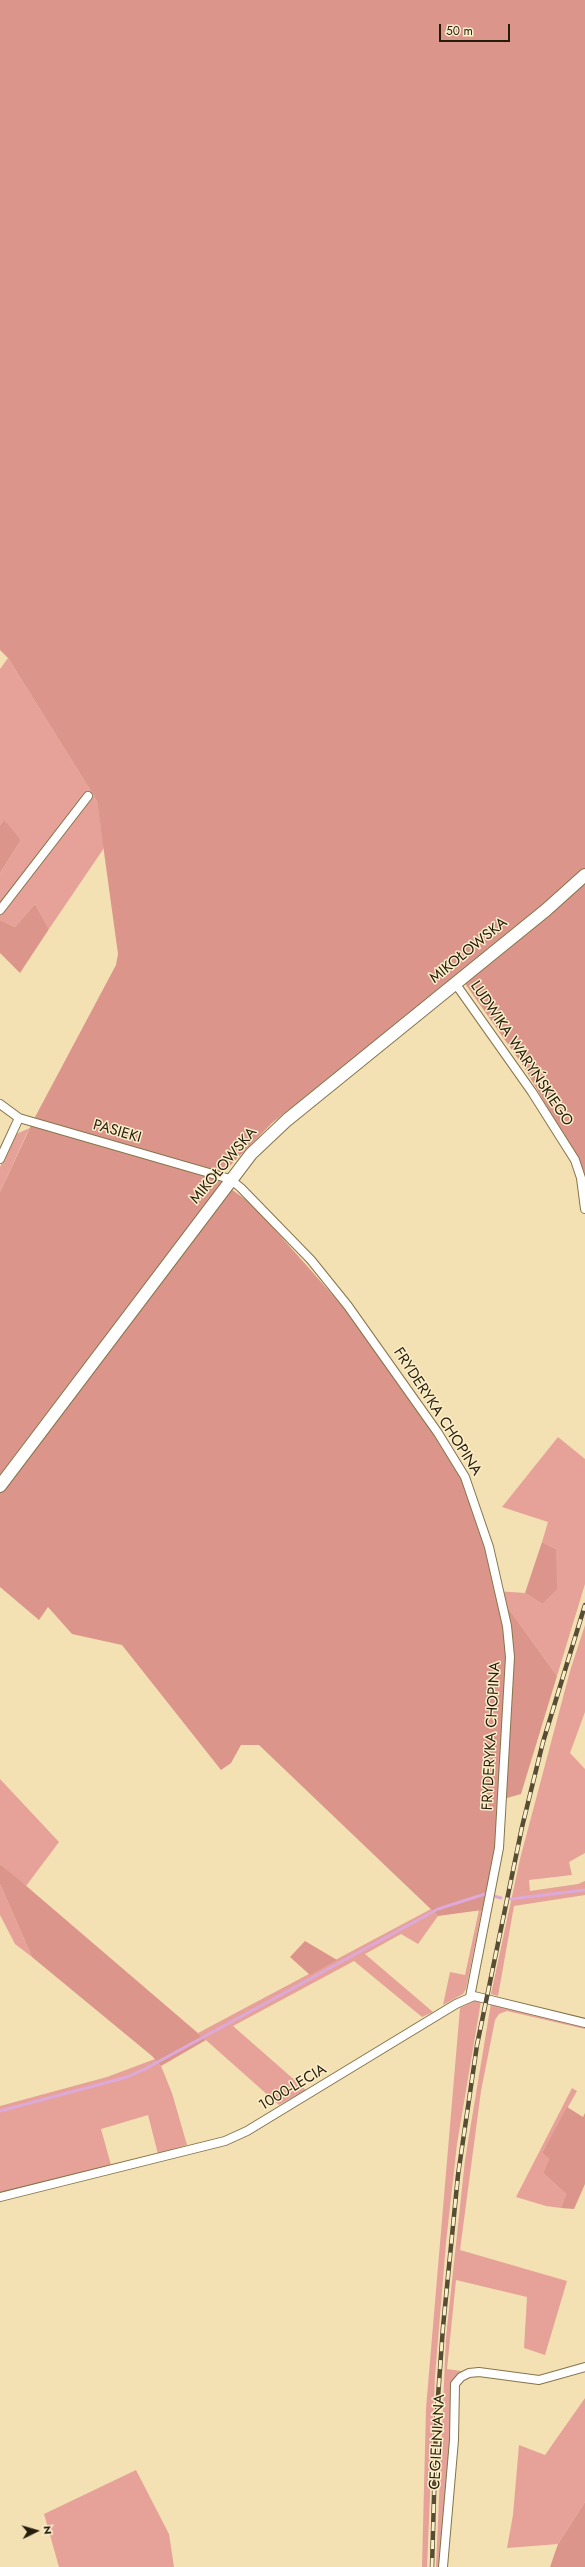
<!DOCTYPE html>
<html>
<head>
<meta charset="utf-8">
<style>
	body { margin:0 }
	#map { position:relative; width:585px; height:2567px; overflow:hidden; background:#f3e0b3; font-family:Jost,sans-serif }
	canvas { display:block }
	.north { position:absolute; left:16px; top:2511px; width:40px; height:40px; -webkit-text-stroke:3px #fdeeca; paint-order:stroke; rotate:85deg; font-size:11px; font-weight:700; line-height:16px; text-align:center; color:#241d0c }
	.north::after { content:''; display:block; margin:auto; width:14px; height:18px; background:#241d0c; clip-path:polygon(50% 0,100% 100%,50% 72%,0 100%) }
	.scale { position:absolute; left:439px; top:24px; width:71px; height:18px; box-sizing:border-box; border:2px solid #241d0c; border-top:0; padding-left:5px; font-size:12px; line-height:14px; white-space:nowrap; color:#241d0c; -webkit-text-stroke:3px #fdeeca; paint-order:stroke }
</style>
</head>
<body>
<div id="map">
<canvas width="585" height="2567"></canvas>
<div class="north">N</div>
<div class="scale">50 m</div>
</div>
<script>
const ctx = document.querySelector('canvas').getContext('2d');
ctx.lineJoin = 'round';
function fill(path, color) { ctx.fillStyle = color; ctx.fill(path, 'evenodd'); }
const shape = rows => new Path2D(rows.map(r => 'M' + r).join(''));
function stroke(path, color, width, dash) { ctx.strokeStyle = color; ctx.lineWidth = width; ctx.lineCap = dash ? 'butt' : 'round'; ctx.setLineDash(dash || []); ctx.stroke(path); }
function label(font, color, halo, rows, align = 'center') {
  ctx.font = font + ' Jost,sans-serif'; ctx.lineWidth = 3; ctx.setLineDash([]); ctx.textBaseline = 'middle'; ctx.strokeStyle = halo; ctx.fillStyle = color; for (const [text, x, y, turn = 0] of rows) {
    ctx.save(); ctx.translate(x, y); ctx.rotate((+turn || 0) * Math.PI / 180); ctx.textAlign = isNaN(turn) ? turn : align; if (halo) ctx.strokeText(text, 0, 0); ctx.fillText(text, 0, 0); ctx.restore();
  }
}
const green = shape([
	[8,658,97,801,104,848,49,929,35,904,15,927,0,920,0,873,21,840,3,821,0,825,0,669],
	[30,1128,27,1133,0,1192,0,1167,16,1134],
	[558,1437,585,1459,585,1584,557,1676,496,1591,525,1593,542,1604,556,1549,542,1542,548,1522,502,1507],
	[585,1625,585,1712,570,1753,585,1769,585,1853,569,1862,572,1875,529,1880,530,1891,578,1884,585,1881,585,1895,514,1906,498,1996,491,1994,520,1859,570,1671],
	[0,1779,59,1842,26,1886,0,1864],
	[0,1884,32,1957,15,1944,0,1915],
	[431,1909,438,1916,418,1944,401,1934,365,1954,433,2012,422,2017,354,1961,233,2026,306,2090,279,2105,198,2033],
	[479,1910,482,1910,466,1989,463,1994,443,2005,450,1972,465,1975],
	[477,2000,481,2001,457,2144,446,2243,435,2376,427,2567,422,2567,426,2408,460,2008],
	[491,2003,585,2026,585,2029,507,2011,499,2014,495,2020,481,2091,460,2250,567,2281,545,2355,524,2348,527,2297,456,2280,447,2369,461,2371,461,2374,454,2379,450,2387,451,2422,441,2567,436,2567,446,2337,465,2160],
	[155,2059,161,2066,172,2093,187,2145,158,2154,148,2115,101,2129,111,2165,0,2193,0,2106,107,2077],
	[572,2088,577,2091,542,2153,549,2159,543,2173,566,2194,561,2208,546,2206,516,2197],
	[585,2398,585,2502,558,2544,507,2548,513,2515,519,2445,545,2455],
	[136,2470,169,2534,174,2567,59,2567,44,2514]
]);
const forest = shape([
	[0,0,585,0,585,1180,583,1169,524,1067,459,975,272,1123,217,1179,252,1204,308,1267,344,1308,409,1396,454,1463,471,1497,496,1591,557,1676,521,1794,500,1800,496,1848,482,1910,438,1916,259,1745,241,1745,231,1763,221,1770,122,1645,72,1634,48,1607,39,1620,0,1587,0,1192,34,1119,116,965,118,954,97,801,8,658,0,650],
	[4,820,21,840,0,873,0,825],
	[35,904,49,929,20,973,0,953,0,920,15,927],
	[542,1542,556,1549,557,1589,542,1604,525,1593],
	[0,1864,17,1878,206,2040,161,2066,152,2056,32,1957,0,1884],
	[305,1941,337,1960,310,1975,290,1957],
	[567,2107,583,2117,585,2113,585,2184,574,2209,561,2208,566,2194,543,2173,549,2159,542,2153],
	[585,2502,585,2567,550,2567,558,2544]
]);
const stream = shape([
	[494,1896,501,1898],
	[511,1899,585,1890],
	[0,2111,127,2077,145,2069,438,1909,485,1894]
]);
const minor = shape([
	[0,910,88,796],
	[455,983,532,1092,575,1160,581,1178,585,1209],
	[0,1104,19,1118,230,1179,241,1188,311,1260,348,1306,438,1433,465,1477,489,1547,507,1626,510,1657,499,1848,470,1997],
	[0,1159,19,1118],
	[0,2197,225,2141,247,2131,456,2004,474,1996,585,2023],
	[443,2567,454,2440,455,2384,461,2377,469,2373,479,2372,539,2380,585,2367]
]);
const secondary = shape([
	[0,1486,251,1154,287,1120,546,910,585,875]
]);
const rail = shape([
	[432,2567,436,2425,443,2327,458,2175,477,2045,522,1827,543,1742,585,1605]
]);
const streetNames = [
	["MIKOŁOWSKA",469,951,-39],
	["LUDWIKA WARYŃSKIEGO",521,1054,56],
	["PASIEKI",117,1132,16],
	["MIKOŁOWSKA",224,1166,-50],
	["FRYDERYKA CHOPINA",437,1412,57],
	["FRYDERYKA CHOPINA",492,1736,-87],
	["1000-LECIA",293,2088,-31],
	["CEGIELNIANA",438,2442,-87]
];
fill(green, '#e6a299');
fill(forest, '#db958b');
stroke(stream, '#dca9d9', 3);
stroke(minor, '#86754b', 10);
stroke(secondary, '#86754b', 14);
stroke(minor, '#fff', 8);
stroke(secondary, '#fff', 12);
stroke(rail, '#574d35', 4.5);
stroke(rail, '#fdeeca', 3, [9]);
label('15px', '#241d0c', '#fdeeca', streetNames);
</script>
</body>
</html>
